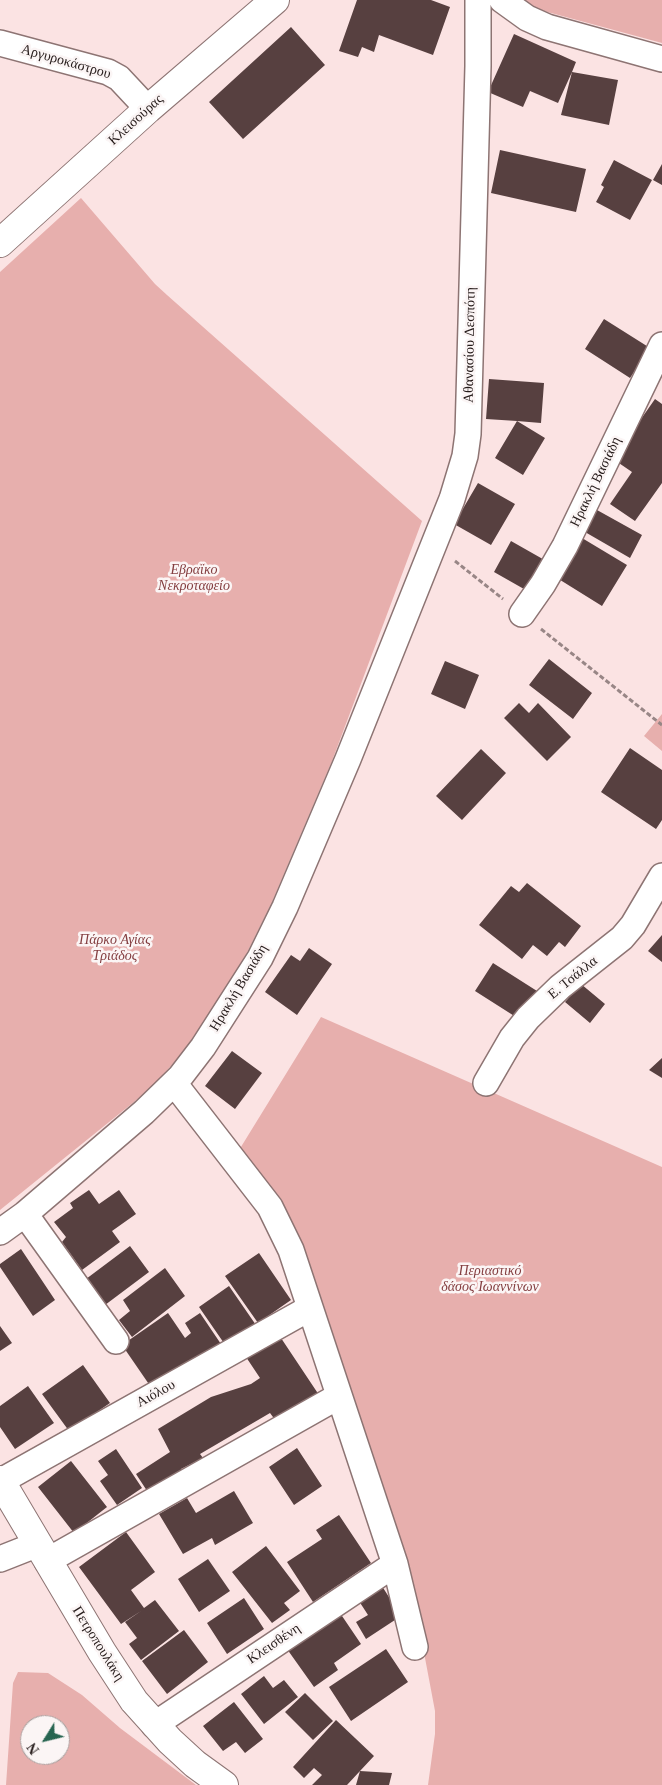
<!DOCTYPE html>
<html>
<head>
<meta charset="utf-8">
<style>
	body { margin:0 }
	#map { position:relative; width:662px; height:1785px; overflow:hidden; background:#fbe3e3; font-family:"Times New Roman",serif }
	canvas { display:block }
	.north { position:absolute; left:20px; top:1715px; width:50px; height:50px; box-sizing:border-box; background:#fbf5f5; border:1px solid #a59e9d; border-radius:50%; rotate:234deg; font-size:14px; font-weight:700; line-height:20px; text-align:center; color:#251b1a }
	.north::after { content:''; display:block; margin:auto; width:18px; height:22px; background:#276551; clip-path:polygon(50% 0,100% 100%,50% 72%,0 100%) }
</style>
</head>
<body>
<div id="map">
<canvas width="662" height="1785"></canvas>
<div class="north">N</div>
</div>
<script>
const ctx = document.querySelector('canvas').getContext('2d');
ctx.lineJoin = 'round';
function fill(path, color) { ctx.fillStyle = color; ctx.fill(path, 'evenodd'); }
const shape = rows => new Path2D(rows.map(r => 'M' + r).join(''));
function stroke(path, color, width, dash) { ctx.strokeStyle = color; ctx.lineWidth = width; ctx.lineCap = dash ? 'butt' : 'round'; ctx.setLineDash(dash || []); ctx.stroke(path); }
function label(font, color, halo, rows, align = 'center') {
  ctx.font = font + ' "Times New Roman",serif'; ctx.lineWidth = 5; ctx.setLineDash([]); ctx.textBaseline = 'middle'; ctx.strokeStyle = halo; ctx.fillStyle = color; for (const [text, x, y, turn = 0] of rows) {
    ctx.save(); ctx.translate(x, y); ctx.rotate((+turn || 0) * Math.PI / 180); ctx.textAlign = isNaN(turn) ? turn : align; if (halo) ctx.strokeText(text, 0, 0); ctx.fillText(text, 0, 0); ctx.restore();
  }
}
const green = shape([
	[522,0,662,0,662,43,540,10],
	[81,198,155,284,167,295,422,521,332,761,272,902,238,971,181,1055,150,1089,0,1210,0,272],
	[662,714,662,751,644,736],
	[321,1017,662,1167,662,1785,428,1785,435,1734,435,1711,422,1642,341,1381,236,1155],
	[18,1672,48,1673,82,1695,120,1728,196,1785,6,1785,13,1683],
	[30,1725,60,1725,60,1755,30,1755]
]);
const building = shape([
	[357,0,431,0,450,7,433,55,379,35,374,52,362,47,358,57,339,51],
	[291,27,325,65,243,139,209,102],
	[514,34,576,62,572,72,618,80,609,125,561,115,572,72,558,103,530,91,523,107,488,92],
	[500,150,586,169,576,212,491,193],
	[614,160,652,180,630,220,596,202,604,187,601,185],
	[662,164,662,185,653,180],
	[604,319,650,348,630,378,585,349],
	[489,379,544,383,541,423,517,421,545,438,523,475,495,458,517,421,486,419],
	[655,399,662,404,662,483,635,521,610,504,632,472,613,459],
	[478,483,515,504,491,545,454,524],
	[597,510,642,535,630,558,585,532],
	[582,538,627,565,602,606,557,578],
	[511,541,548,562,531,593,494,572],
	[549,659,592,693,573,719,529,685],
	[445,661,479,675,465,709,431,694],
	[519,703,529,713,538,703,571,737,547,761,504,718],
	[630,748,662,770,662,820,656,829,601,792],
	[481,749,506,773,462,820,436,796],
	[527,883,581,926,565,947,559,942,547,956,533,945,522,959,479,925,511,886,519,892],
	[662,935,662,962,648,951],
	[309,948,332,964,297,1015,265,992,291,955,300,961],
	[493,963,537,991,519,1019,475,991],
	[581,984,605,1004,590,1023,565,1002],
	[232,1051,262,1073,235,1109,205,1086],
	[662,1058,662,1078,649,1070],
	[89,1190,99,1204,119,1190,136,1214,112,1231,120,1242,82,1270,62,1242,66,1237,54,1222,73,1208,70,1203],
	[130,1246,149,1272,105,1305,86,1279],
	[21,1249,55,1300,33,1316,0,1267,0,1264],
	[259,1253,291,1300,258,1323,225,1276],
	[165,1268,185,1296,132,1337,119,1320,130,1311,123,1300],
	[229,1286,258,1328,228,1349,199,1307],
	[168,1313,185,1338,191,1333,185,1323,200,1313,223,1347,155,1393,122,1345],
	[0,1326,12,1343,0,1351],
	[279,1335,321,1398,279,1425,270,1413,200,1454,203,1458,181,1469,187,1478,153,1500,136,1474,170,1452,158,1429,211,1397,251,1384,260,1378,246,1357],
	[83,1365,110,1403,69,1431,42,1394],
	[28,1386,54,1423,15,1449,0,1427,0,1406],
	[297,1448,322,1486,294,1505,269,1467],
	[116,1449,142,1488,117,1505,100,1481,108,1475,98,1461],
	[71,1461,107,1507,74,1533,38,1487],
	[234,1491,253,1523,215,1545,212,1538,183,1554,159,1514,187,1498,196,1513],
	[339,1515,371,1563,313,1602,287,1562,322,1539,316,1530],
	[126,1532,155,1572,131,1590,144,1608,155,1600,179,1631,141,1660,129,1644,137,1638,125,1622,141,1611,121,1624,79,1567],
	[266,1546,300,1591,284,1603,290,1610,272,1623,232,1572],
	[208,1559,230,1591,199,1612,178,1579],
	[380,1583,401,1616,366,1639,356,1622,368,1615,357,1598],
	[244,1598,264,1629,227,1654,207,1623],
	[340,1613,361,1644,334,1663,338,1670,314,1687,287,1649],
	[184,1630,208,1662,167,1694,142,1661],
	[386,1649,408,1682,351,1721,329,1687],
	[264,1676,273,1688,284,1680,298,1697,264,1724,241,1694],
	[305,1693,333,1721,313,1740,285,1712],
	[234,1702,263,1739,245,1753,236,1742,223,1751,203,1726],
	[336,1720,374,1756,360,1771,392,1773,389,1785,356,1785,360,1771,347,1785,312,1785,322,1775,314,1768,304,1778,293,1767]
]);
const path = shape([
	[455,561,503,599],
	[541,629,662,725]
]);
const minor = shape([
	[502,0,527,18,547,27,662,59],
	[0,43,108,72,119,78,148,109],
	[522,614,543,584,565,546,662,345],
	[174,1083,270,1207,291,1250,395,1564,415,1647],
	[486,1083,512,1038,528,1018,560,987,622,938,633,925,662,876],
	[25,1214,116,1341],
	[0,1232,25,1214,144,1112,180,1077,203,1047,260,958,285,907,348,759,452,499,465,456,468,434,478,66,478,0],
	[1,1481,310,1308],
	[0,1559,38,1544],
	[47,1561,339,1396],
	[154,1725,395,1564]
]);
const tertiary = shape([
	[0,243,148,109,275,0],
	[0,1480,102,1652,134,1701,170,1741,195,1764,224,1785]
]);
const streetNames = [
	["Αργυροκάστρου",66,62,16],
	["Κλεισούρας",136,120,-42],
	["Αθανασίου Δεσπότη",470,345,-89],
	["Ηρακλή Βασιάδη",596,482,-64],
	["Ε. Τσάλλα",573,978,-39],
	["Ηρακλή Βασιάδη",239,988,-59],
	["Αιόλου",156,1394,-29],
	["Πετροπουλάκη",98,1644,58],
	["Κλεισθένη",274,1644,-34]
];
const parkNames = [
	["Εβραϊκο",194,570],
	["Νεκροταφείο",194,586],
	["Πάρκο Αγίας",115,940],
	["Τριάδος",115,956],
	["Περιαστικό",490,1271],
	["δάσος Ιωαννίνων",490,1287]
];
fill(green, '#e7afad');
fill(building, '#574040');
stroke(minor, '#8d7473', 28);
stroke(tertiary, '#8d7473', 30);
stroke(path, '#988686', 3, [5, 2.5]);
stroke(minor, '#fff', 25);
stroke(tertiary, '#fff', 28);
label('14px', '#251b1a', '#fbf5f5', streetNames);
label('italic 14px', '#843e40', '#fbf5f5', parkNames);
</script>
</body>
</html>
